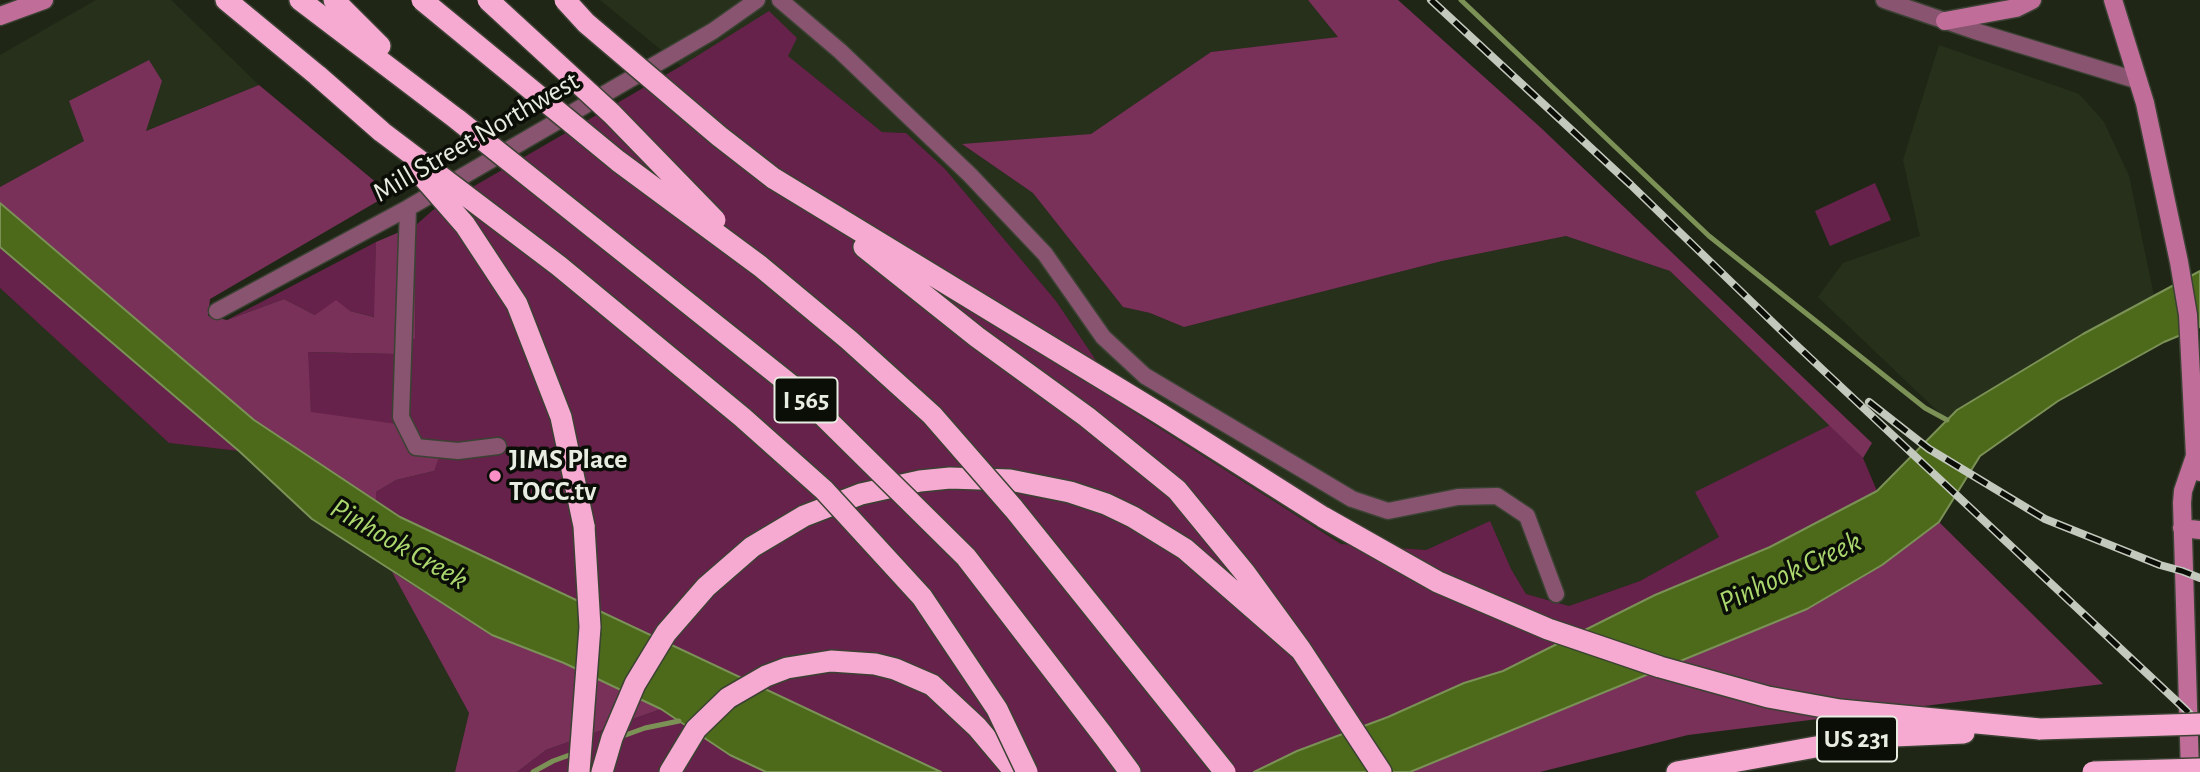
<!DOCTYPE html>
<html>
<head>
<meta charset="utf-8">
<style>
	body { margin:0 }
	canvas { display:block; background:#1f2616 }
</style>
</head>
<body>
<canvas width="2200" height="772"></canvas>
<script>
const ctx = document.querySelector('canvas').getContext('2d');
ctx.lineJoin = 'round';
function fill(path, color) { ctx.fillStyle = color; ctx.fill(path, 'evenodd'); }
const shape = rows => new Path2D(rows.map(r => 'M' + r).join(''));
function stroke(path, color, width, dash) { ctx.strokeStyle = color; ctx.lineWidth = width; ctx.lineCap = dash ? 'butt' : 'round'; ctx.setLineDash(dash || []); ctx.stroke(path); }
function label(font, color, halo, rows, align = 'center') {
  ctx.font = font + ' "Alegreya Sans",sans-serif'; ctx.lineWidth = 7; ctx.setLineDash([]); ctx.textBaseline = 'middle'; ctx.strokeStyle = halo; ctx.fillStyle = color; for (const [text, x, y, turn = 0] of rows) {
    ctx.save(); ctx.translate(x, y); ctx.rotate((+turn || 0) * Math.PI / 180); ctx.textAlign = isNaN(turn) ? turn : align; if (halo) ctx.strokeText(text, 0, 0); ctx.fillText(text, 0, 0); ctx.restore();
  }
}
const built = shape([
	[96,0,171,0,259,85,145,131,162,81,84,141,0,187,0,55],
	[600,0,1308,0,1338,37,1211,52,1091,134,963,145,1033,193,1123,307,1150,313,1184,327,1442,261,1566,236,1670,271,1830,425,1696,492,1719,537,1640,581,1569,606,1526,594,1511,569,1489,522,1426,550,1341,544,1128,408,1056,301,945,169,906,133,882,132,787,56,770,12,681,66],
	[1939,45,2079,94,2104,122,2129,176,2154,296,2083,334,1957,410,1947,420,1818,297,1843,263,1920,236,1903,160],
	[0,288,169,443,239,451,312,519,392,572,469,713,455,772,0,772]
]);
const green = shape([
	[769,11,797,38,788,56,882,132,906,133,945,169,1056,301,1128,408,1341,544,1426,550,1490,521,1511,569,1526,594,1569,606,1640,581,1719,537,1695,492,1830,425,1863,458,1877,491,1770,547,1655,595,1503,671,1464,683,1388,717,1297,751,1254,772,941,772,400,517,376,501,376,492,396,480,434,471,427,447,412,426,311,413,307,352,395,354,415,337,416,225,433,210,681,66],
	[1875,183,1891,220,1830,246,1815,211],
	[376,242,375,317,350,311,315,315,284,299,227,320],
	[0,247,78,313,239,451,169,443,0,288],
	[661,709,730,755,766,772,517,772,546,750]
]);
const forest = shape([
	[1308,0,1398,0,1540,127,1872,443,1863,458,1670,271,1566,236,1442,261,1184,327,1150,313,1123,307,1033,193,962,144,1091,134,1211,52,1338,37],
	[149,60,162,81,146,131,259,85,390,194,210,299,208,316,227,320,284,299,315,315,336,300,350,311,374,317,376,242,416,225,415,338,395,354,308,352,311,412,412,426,427,447,439,457,434,471,396,480,376,492,376,501,254,420,0,203,0,187,84,141,69,101],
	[1939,522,2103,684,1688,735,1540,772,1410,772,1807,609,1882,565],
	[392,572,492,635,564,663,661,709,546,750,517,772,455,772,469,713]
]);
const water = shape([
	[0,203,254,420,400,517,941,772,766,772,730,755,661,709,564,663,492,635,312,519,239,451,0,247,0,203],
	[2200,271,2200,327,2164,342,2058,401,1980,456,1939,522,1882,565,1807,609,1410,772,1254,772,1297,751,1388,717,1464,683,1503,671,1655,595,1770,547,1877,491,1957,410,2083,334,2200,271]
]);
const stream = shape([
	[1461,0,1709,236,1925,408,1947,420],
	[620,737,645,728,679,721],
	[533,772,553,761,575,753]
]);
const street = shape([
	[780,0,840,51,970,175,1045,254,1103,337,1145,376,1352,499,1388,511,1458,497,1497,496,1527,516,1556,594],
	[1884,0,1975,31,2139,81],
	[408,208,401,417,416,447,458,451,498,446],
	[217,311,408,208,713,31,757,0]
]);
const secondary = shape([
	[2113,0,2145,103,2179,262,2188,315,2195,456,2200,472],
	[0,16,44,0],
	[1945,21,2016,8,2032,0],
	[2182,528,2200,530],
	[2190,772,2182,503,2183,491,2195,456]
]);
const highway = shape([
	[226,0,317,75,382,132],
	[300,0,458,120],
	[334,0,380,46],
	[773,178,1159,413,1323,517,1438,582,1548,629,1660,667,1768,697,1840,710,2040,729],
	[864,247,977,337,1087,417,1177,490,1245,573,1301,650,1381,772],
	[1102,734,1130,772],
	[579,772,590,627,584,526],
	[602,772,612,738,635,684,666,633,706,587,752,547,804,516,861,494,920,481,950,478,1010,480,1070,492,1106,504,1133,517,1185,549,1301,650],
	[670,772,696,729,728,698,766,676,787,668,831,661,875,664,895,669,932,685,977,727,1015,772],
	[1677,772,1871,737,1964,733]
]);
const rail = shape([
	[1431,0,1631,185,1792,341,2186,710,2200,725],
	[1869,402,1929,449,2045,519,2160,565,2182,571,2200,578]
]);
const highwayBridge = shape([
	[422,0,618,161,760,266,849,340,932,415,1014,509,1225,772],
	[488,0,612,114,715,220],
	[565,0,586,23,719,136,773,178],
	[458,120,797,390,966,557,1102,734],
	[382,132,559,266,742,417,824,490,922,597,997,709,1027,772],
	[417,170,465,225,517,304,561,417,584,526],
	[2040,729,2200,724],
	[2093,772,2200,769]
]);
const markers = [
	[495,476,7,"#fa8fc8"]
];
const shields = [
	[806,400,63],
	[1857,739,80]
];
const shieldNames = [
	["I 565",806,400],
	["US 231",1857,739]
];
const streetNames = [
	["Mill Street Northwest",476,137,-30]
];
const poiNames = [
	["JIMS Place",509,460],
	["TOCC.tv",509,492]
];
const waterNames = [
	["Pinhook Creek",399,544,30],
	["Pinhook Creek",1790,572,-25]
];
fill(built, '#26301a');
fill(green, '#66224a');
fill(forest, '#79315a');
fill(water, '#4c6a1a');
stroke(water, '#7b9156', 2);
stroke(stream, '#7b9156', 5);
stroke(street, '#3b4233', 19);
stroke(secondary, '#3b4233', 21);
stroke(highway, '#3b4233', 24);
stroke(street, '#88546f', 16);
stroke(secondary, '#c06e99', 18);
stroke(highway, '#f7aad1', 21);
stroke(rail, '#c4c9be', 8);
stroke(rail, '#0b0e07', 5, [16]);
stroke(highwayBridge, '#3b4233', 24, []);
stroke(highwayBridge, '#f7aad1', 21);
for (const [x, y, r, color] of markers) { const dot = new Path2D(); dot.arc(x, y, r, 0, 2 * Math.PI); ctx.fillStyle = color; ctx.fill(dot); stroke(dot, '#0b0e07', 2.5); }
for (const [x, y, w] of shields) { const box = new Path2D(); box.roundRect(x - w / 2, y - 22.5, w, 45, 5); ctx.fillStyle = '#0b0e07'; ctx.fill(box); stroke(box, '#e8ede2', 2); }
label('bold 26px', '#e8ede2', null, shieldNames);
label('28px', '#e8ede2', '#0b0e07', streetNames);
label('bold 28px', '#e8ede2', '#0b0e07', poiNames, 'left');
label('italic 30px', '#abd76e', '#0b0e07', waterNames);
</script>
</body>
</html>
